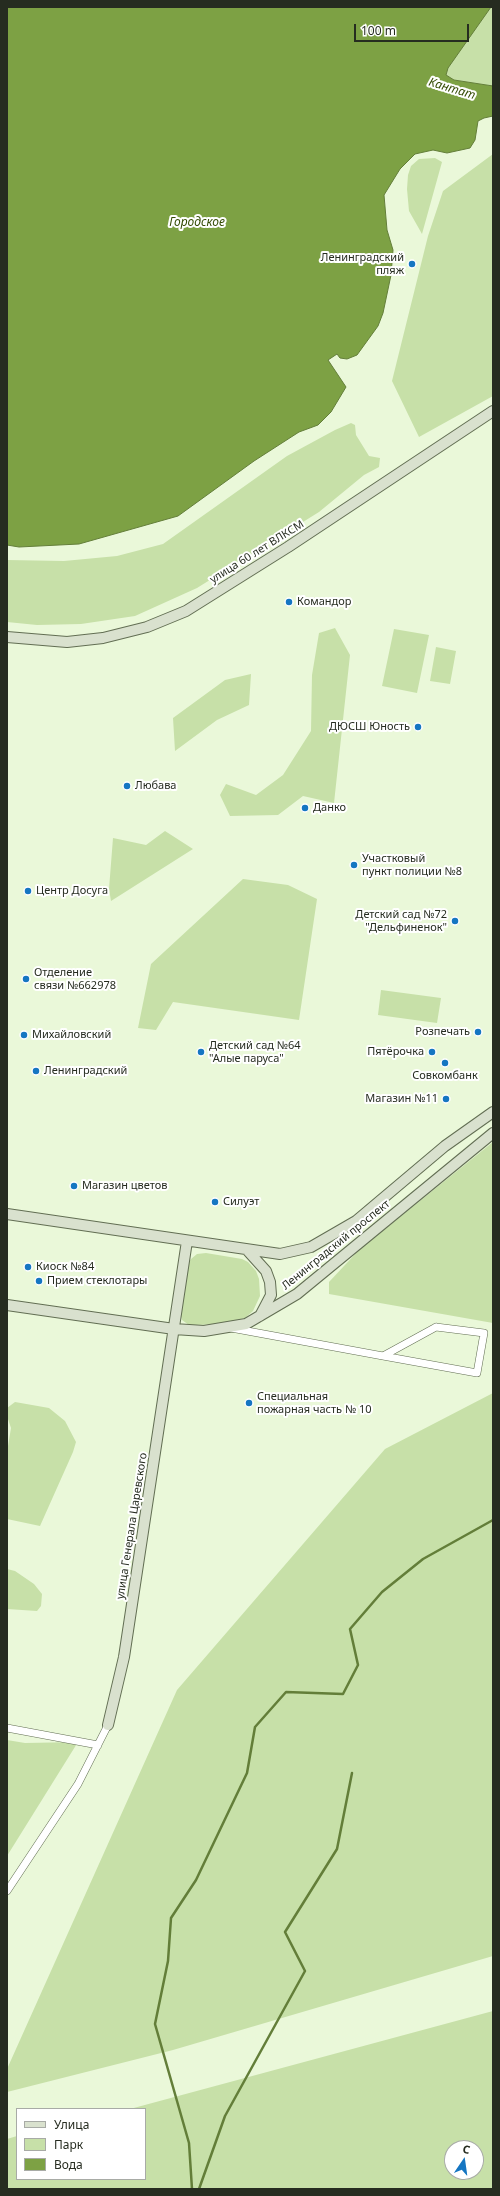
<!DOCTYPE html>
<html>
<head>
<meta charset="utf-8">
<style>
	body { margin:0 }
	#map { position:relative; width:500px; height:2196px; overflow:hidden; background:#eaf8d9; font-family:"Noto Sans",sans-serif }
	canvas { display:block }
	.frame { position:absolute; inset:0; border:8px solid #262c20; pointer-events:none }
	.legend { position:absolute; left:16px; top:2108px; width:130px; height:72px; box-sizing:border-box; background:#fff; border:1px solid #a8aba6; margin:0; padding:5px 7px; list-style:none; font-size:12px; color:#262c20 }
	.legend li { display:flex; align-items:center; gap:8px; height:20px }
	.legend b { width:20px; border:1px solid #a8aba6 }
	.north { position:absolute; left:444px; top:2140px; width:40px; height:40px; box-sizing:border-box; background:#fff; border:1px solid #a8aba6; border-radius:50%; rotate:13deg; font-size:11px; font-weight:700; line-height:16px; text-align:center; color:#262c20 }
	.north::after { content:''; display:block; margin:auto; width:14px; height:18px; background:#1576c2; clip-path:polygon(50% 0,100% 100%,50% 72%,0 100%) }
	.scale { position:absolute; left:354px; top:24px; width:115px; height:18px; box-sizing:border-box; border:2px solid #262c20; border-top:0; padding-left:5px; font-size:12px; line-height:14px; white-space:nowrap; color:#262c20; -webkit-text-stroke:3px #fff; paint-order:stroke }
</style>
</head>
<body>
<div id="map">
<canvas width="500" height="2196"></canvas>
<div class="frame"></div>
<ul class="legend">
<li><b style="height:5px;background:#d9e1ce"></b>Улица</li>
<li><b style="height:11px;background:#c7e0a8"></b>Парк</li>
<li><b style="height:11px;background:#7da144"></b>Вода</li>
</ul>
<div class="north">С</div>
<div class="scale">100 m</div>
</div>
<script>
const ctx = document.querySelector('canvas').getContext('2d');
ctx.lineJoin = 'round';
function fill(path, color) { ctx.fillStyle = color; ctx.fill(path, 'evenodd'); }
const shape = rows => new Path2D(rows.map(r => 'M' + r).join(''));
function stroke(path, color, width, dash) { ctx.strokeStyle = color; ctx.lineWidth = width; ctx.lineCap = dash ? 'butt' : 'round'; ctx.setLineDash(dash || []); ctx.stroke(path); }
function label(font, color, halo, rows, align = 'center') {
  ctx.font = font + ' "Noto Sans",sans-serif'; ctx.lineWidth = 4; ctx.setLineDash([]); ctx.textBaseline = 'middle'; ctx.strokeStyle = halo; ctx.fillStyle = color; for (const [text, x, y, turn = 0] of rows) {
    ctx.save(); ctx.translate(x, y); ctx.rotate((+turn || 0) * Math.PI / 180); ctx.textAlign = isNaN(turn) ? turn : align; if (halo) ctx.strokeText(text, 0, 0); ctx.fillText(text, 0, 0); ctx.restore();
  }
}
const green = shape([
	[491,7,493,7,493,86,454,80,446,75,447,68],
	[493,154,493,396,419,437,392,381,428,236,443,191],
	[435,158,442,162,422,234,409,211,407,189,408,175,411,166,419,159],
	[351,423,355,425,356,435,369,456,380,458,379,467,364,475,319,512,197,588,135,616,81,624,37,625,7,622,7,560,64,561,117,556,163,544,287,456,335,430],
	[335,628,350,655,334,803,303,796,278,815,230,816,220,795,226,784,256,795,283,775,311,731,312,675,319,633],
	[394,629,429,635,417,693,382,686],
	[436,647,456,651,450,684,430,681],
	[251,674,249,705,217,720,175,751,173,718,225,680],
	[165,831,193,849,111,901,109,889,113,838,146,845],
	[243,879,288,885,317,899,299,1020,173,1002,156,1030,138,1028,151,964],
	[381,990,441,998,437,1023,378,1015],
	[493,1142,493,1323,329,1294,329,1282,359,1250],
	[206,1253,242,1259,248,1262,256,1271,259,1279,260,1296,253,1311,245,1318,220,1324,194,1325,189,1325,182,1320,180,1313,187,1265,191,1259,197,1254],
	[493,1393,493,1956,173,2050,7,2092,7,2069,177,1690,385,1449],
	[15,1402,49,1408,65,1421,76,1442,73,1452,40,1526,7,1519,7,1452,11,1428,7,1416,7,1408],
	[7,1569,15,1571,34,1584,42,1594,41,1606,37,1611,7,1609],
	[7,1740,25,1743,78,1742,7,1856],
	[493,2011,493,2189,7,2189,7,2139,17,2136,17,2179,145,2179,145,2109,130,2109],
	[452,2148,476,2148,476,2172,452,2172]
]);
const water = shape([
	[7,7,491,7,448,68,446,75,454,80,493,86,493,116,484,118,478,121,475,140,470,148,447,153,433,150,415,154,400,169,384,195,387,230,393,250,391,275,383,313,378,326,357,355,347,359,340,358,337,354,328,360,346,387,331,412,318,425,299,432,254,461,178,516,79,544,19,547,7,545,7,7]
]);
const stream = shape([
	[192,2189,189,2143,155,2024,168,1961,171,1918,196,1880,247,1773,255,1727,286,1692,343,1694,358,1665,350,1629,382,1592,423,1559,493,1520],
	[199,2189,225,2116,305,1971,285,1932,337,1849,352,1773]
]);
const street = shape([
	[436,1327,484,1333,477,1373,383,1356,436,1327],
	[231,1328,383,1356],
	[7,1728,98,1745],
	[7,1891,78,1784,108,1725]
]);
const secondary = shape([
	[7,637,67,642,103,638,147,627,186,611,288,547,493,411],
	[7,1214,280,1254,311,1247,356,1221,445,1146,493,1112],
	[248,1251,266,1271,270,1282,271,1295,260,1316],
	[7,1305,174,1329,204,1331,246,1324,297,1294,493,1133],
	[108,1725,124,1657,187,1241]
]);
const markers = [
	[412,264,4,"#1576c2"],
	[289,602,4,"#1576c2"],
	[418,727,4,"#1576c2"],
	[127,786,4,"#1576c2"],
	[305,808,4,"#1576c2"],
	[354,865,4,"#1576c2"],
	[28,891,4,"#1576c2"],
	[455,921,4,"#1576c2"],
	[26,979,4,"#1576c2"],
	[478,1032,4,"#1576c2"],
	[24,1035,4,"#1576c2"],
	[201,1052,4,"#1576c2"],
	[432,1052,4,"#1576c2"],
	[445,1063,4,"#1576c2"],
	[36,1071,4,"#1576c2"],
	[446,1099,4,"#1576c2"],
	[74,1186,4,"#1576c2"],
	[215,1202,4,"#1576c2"],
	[28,1267,4,"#1576c2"],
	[39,1281,4,"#1576c2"],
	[249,1403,4,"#1576c2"]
];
const poiNames = [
	["Ленинградский",404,258,"right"],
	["пляж",404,271,"right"],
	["Командор",297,602],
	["ДЮСШ Юность",410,727,"right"],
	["Любава",135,786],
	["Данко",313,808],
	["Участковый",362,859],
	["пункт полиции №8",362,872],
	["Центр Досуга",36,891],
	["Детский сад №72",447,915,"right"],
	["\"Дельфиненок\"",447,928,"right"],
	["Отделение",34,973],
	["связи №662978",34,986],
	["Розпечать",470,1032,"right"],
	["Михайловский",32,1035],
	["Детский сад №64",209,1046],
	["\"Алые паруса\"",209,1059],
	["Пятёрочка",424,1052,"right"],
	["Ленинградский",44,1071],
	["Совкомбанк",445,1076,"center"],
	["Магазин №11",438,1099,"right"],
	["Магазин цветов",82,1186],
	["Силуэт",223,1202],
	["Киоск №84",36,1267],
	["Прием стеклотары",47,1281],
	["Специальная",257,1397],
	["пожарная часть № 10",257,1410]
];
const streetNames = [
	["улица 60 лет ВЛКСМ",257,552,-32],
	["Ленинградский проспект",336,1245,-39],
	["улица Генерала Царевского",132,1526,-81]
];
const waterNames = [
	["Кантат",452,89,17],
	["Городское",197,223]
];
fill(green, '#c7e0a8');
fill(water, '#7da144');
stroke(water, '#637e39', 1);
stroke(stream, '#637e39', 2.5);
stroke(street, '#626e53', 8);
stroke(secondary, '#626e53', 12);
stroke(street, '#fff', 7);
stroke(secondary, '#d9e1ce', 10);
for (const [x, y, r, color] of markers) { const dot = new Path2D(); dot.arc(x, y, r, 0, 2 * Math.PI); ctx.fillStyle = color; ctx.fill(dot); stroke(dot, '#fff', 1.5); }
label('11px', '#262c20', '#fff', poiNames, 'left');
label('11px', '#262c20', '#fff', streetNames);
label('italic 12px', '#354c05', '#fff', waterNames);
</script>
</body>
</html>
